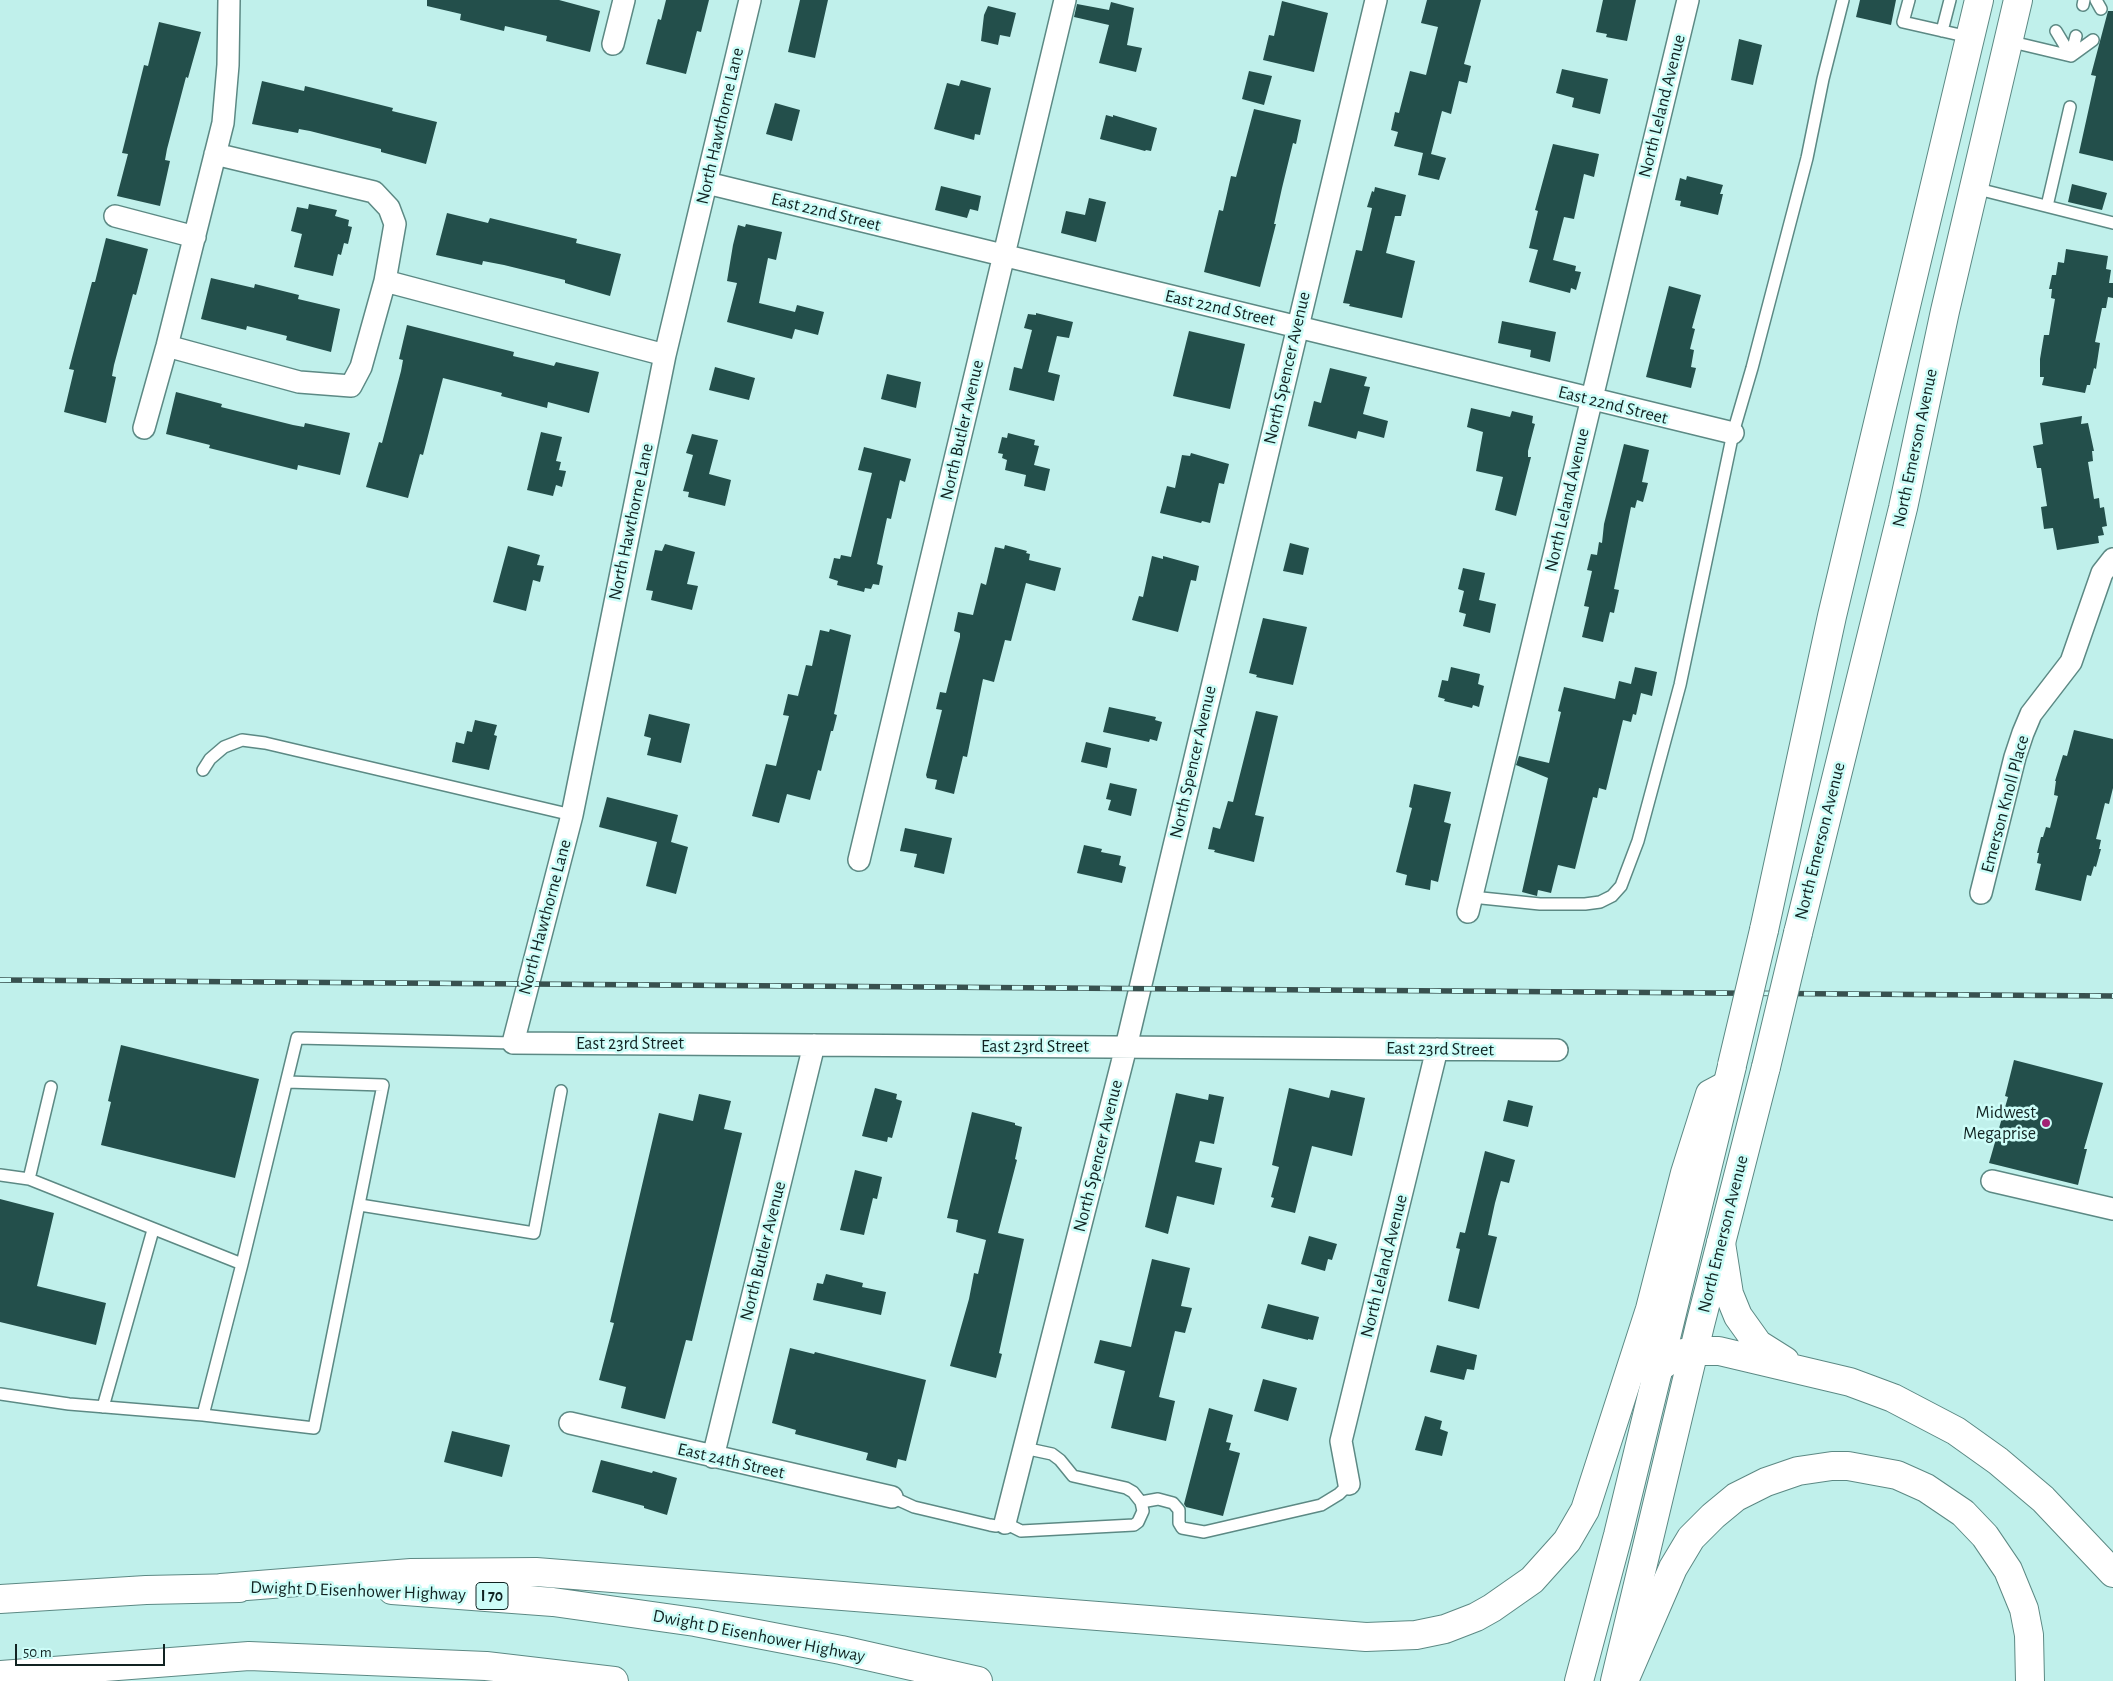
<!DOCTYPE html>
<html>
<head>
<meta charset="utf-8">
<style>
	body { margin:0 }
	#map { position:relative; width:2113px; height:1681px; overflow:hidden; background:#c0f0eb; font-family:"Alegreya Sans",sans-serif }
	canvas { display:block }
	.scale { position:absolute; left:15px; top:1644px; width:150px; height:22px; box-sizing:border-box; border:2px solid #112322; border-top:0; padding-left:6px; font-size:15px; line-height:18px; white-space:nowrap; color:#112322; -webkit-text-stroke:4px #cdfdf8; paint-order:stroke }
</style>
</head>
<body>
<div id="map">
<canvas width="2113" height="1681"></canvas>
<div class="scale">50 m</div>
</div>
<script>
const ctx = document.querySelector('canvas').getContext('2d');
ctx.lineJoin = 'round';
function fill(path, color) { ctx.fillStyle = color; ctx.fill(path, 'evenodd'); }
const shape = rows => new Path2D(rows.map(r => 'M' + r).join(''));
function stroke(path, color, width, dash) { ctx.strokeStyle = color; ctx.lineWidth = width; ctx.lineCap = dash ? 'butt' : 'round'; ctx.setLineDash(dash || []); ctx.stroke(path); }
function label(font, color, halo, rows, align = 'center') {
  ctx.font = font + ' "Alegreya Sans",sans-serif'; ctx.lineWidth = 5; ctx.setLineDash([]); ctx.textBaseline = 'middle'; ctx.strokeStyle = halo; ctx.fillStyle = color; for (const [text, x, y, turn = 0] of rows) {
    ctx.save(); ctx.translate(x, y); ctx.rotate((+turn || 0) * Math.PI / 180); ctx.textAlign = isNaN(turn) ? turn : align; if (halo) ctx.strokeText(text, 0, 0); ctx.fillText(text, 0, 0); ctx.restore();
  }
}
const building = shape([
	[427,0,559,0,600,11,590,52,546,41,547,36,505,26,504,31,460,20,461,14,427,6],
	[666,0,709,0,701,32,697,31,686,74,646,64,658,19,661,20],
	[800,0,828,0,815,58,788,52],
	[1427,0,1481,0,1464,64,1471,66,1467,83,1459,81,1451,114,1442,111,1431,154,1446,158,1439,180,1418,175,1423,153,1394,146,1398,132,1391,130,1395,112,1399,113,1410,71,1426,75,1438,27,1421,23],
	[1603,0,1636,0,1627,41,1606,37,1607,34,1596,32],
	[1860,0,1896,0,1891,25,1856,17],
	[1282,1,1328,13,1314,72,1263,60,1269,35,1274,36],
	[1111,2,1134,8,1127,45,1142,48,1136,72,1099,63,1109,25,1074,17,1077,4,1109,10],
	[988,6,1016,13,1010,37,1000,35,998,45,981,41,984,15],
	[2108,11,2113,11,2113,161,2079,153,2096,76,2091,75],
	[159,22,201,32,188,78,186,77,167,149,165,160,170,161,160,206,117,196,128,154,122,153,144,65,148,66],
	[1739,39,1762,45,1753,85,1731,80],
	[1562,69,1608,79,1600,114,1572,107,1574,98,1556,93],
	[1249,71,1272,76,1264,105,1242,99],
	[961,80,991,88,980,135,975,134,974,140,934,129,947,83,959,86],
	[262,81,304,91,305,86,393,108,392,111,437,122,426,164,381,152,381,149,310,131,299,129,298,133,252,124],
	[775,103,800,110,792,141,766,134],
	[1254,109,1301,120,1296,144,1293,143,1282,188,1274,224,1276,224,1260,287,1204,272,1219,210,1223,211,1231,176,1236,177],
	[1106,115,1113,117,1113,115,1157,128,1151,151,1146,150,1145,151,1100,139],
	[1553,144,1599,154,1594,177,1584,174,1574,219,1564,217,1553,260,1576,266,1575,271,1581,272,1576,290,1571,288,1570,293,1529,282,1538,250,1529,248,1538,211,1535,210],
	[1687,176,1723,185,1720,194,1723,194,1718,215,1680,206,1681,201,1675,200,1680,178,1686,180],
	[2072,184,2107,193,2102,210,2068,202],
	[941,186,981,196,978,211,970,209,967,218,935,210],
	[1375,187,1406,195,1401,216,1395,216,1386,253,1415,261,1402,318,1349,306,1350,304,1343,303,1356,250,1362,251,1372,208,1367,207,1372,191,1374,192],
	[1089,198,1106,202,1096,242,1061,233,1066,211,1085,215],
	[309,204,337,210,335,216,349,220,348,226,352,227,348,244,344,243,341,255,338,254,333,276,294,267,302,234,291,231,297,207,308,209],
	[447,213,488,223,490,218,577,239,576,243,621,254,610,296,565,283,565,280,504,265,483,261,482,265,436,255],
	[746,224,782,232,776,260,768,258,759,303,795,312,797,305,824,312,818,335,795,329,792,339,727,322,737,283,727,281,733,245,738,225,745,227],
	[106,238,148,249,136,295,133,294,114,365,112,376,116,377,106,423,64,412,74,370,69,369,92,282,95,282],
	[2066,249,2108,256,2106,269,2111,270,2109,283,2113,283,2113,298,2108,297,2106,308,2102,308,2095,342,2100,343,2096,369,2094,368,2090,385,2087,385,2085,393,2042,385,2044,377,2040,377,2040,359,2044,335,2049,335,2055,299,2051,298,2052,289,2049,289,2052,275,2056,275,2058,262,2064,263],
	[211,278,254,288,255,284,299,295,298,299,340,309,331,352,286,340,287,336,247,326,246,330,201,319],
	[1669,286,1701,295,1692,328,1695,329,1690,349,1694,350,1691,367,1696,368,1691,388,1646,377],
	[1036,313,1073,322,1069,338,1057,336,1048,372,1060,375,1054,401,1009,390,1014,367,1022,369,1032,330,1024,328,1028,314,1036,315],
	[1502,321,1556,332,1550,362,1530,357,1531,350,1498,343],
	[407,325,514,352,513,356,542,363,554,366,556,362,599,372,589,413,548,402,547,408,501,396,502,393,443,378,423,455,420,454,408,498,366,487,379,442,382,443,401,371,403,360,399,359],
	[1189,331,1245,344,1230,409,1173,396],
	[715,367,755,378,749,400,709,390],
	[1330,368,1367,377,1364,386,1370,387,1363,414,1388,421,1384,438,1358,431,1356,439,1308,426,1314,401,1321,403],
	[887,374,921,382,916,408,881,399],
	[176,392,222,404,221,407,293,425,304,427,305,423,350,433,340,475,298,465,297,470,209,448,210,445,166,434],
	[1471,408,1510,417,1512,411,1533,416,1532,423,1535,424,1528,451,1528,457,1531,457,1516,516,1495,510,1503,477,1476,471,1483,432,1467,427],
	[2082,416,2081,424,2088,423,2094,451,2092,451,2093,461,2088,462,2094,499,2099,498,2100,508,2104,507,2107,526,2102,527,2104,535,2098,536,2099,543,2057,550,2053,528,2044,529,2041,507,2047,506,2041,468,2037,468,2033,446,2043,444,2040,423],
	[541,432,562,437,556,461,561,462,559,470,566,471,562,487,556,485,553,496,527,490],
	[1008,433,1035,440,1034,445,1039,446,1034,465,1050,469,1045,491,1024,486,1026,475,1005,470,1007,460,1002,458,1003,454,998,453,1002,437,1007,438],
	[692,434,718,440,709,474,731,480,725,506,688,497,689,492,683,491,693,455,686,453],
	[1624,444,1649,450,1642,482,1648,483,1643,502,1637,500,1635,508,1631,507,1614,589,1619,590,1614,613,1610,612,1603,642,1582,637,1589,607,1584,606,1592,571,1587,570,1591,554,1597,555,1599,542,1602,543,1604,524],
	[864,447,911,459,905,482,900,480,891,519,887,518,877,564,883,566,879,585,873,584,871,589,865,588,864,592,837,585,838,581,829,578,834,558,840,559,841,555,851,557,872,473,858,470],
	[1191,453,1229,464,1224,484,1219,483,1210,523,1202,521,1201,523,1160,513,1167,486,1175,488,1182,455,1190,456],
	[1290,543,1309,548,1303,575,1283,571],
	[665,544,695,552,687,584,698,586,692,610,651,600,653,591,646,590,655,550,662,551],
	[1005,545,1027,551,1026,553,1030,554,1029,560,1061,568,1055,591,1026,583,1011,641,1005,640,994,682,983,679,967,757,963,756,954,794,935,789,937,780,927,778,926,775,942,710,936,709,940,692,946,693,960,637,960,633,954,631,958,612,973,615,981,583,986,585,995,547,1004,549],
	[508,546,540,555,537,565,544,566,540,582,533,580,526,611,493,602],
	[1152,556,1163,559,1163,556,1199,566,1196,581,1191,580,1178,632,1132,620,1139,596,1143,597],
	[1463,568,1485,573,1479,600,1496,604,1490,633,1463,626,1466,614,1459,612,1464,591,1458,589],
	[1263,618,1307,627,1293,685,1256,677,1257,675,1249,673],
	[830,629,851,635,834,714,837,715,833,731,831,731,821,771,818,770,810,800,787,794,779,823,752,816,766,764,776,766,789,716,783,715,788,694,798,696,806,665,812,666,820,630,829,632],
	[1451,667,1480,674,1478,684,1484,686,1479,707,1473,705,1472,708,1444,701,1445,699,1438,697,1442,680,1448,681],
	[1635,667,1657,672,1652,696,1641,693,1636,715,1633,714,1631,722,1623,720,1606,790,1599,788,1597,798,1593,797,1575,869,1558,865,1551,893,1538,890,1537,896,1522,892,1548,778,1516,765,1519,756,1549,763,1561,712,1558,711,1564,687,1615,699,1619,681,1631,684],
	[1109,707,1156,717,1155,720,1162,722,1157,741,1150,739,1149,742,1103,732],
	[1256,711,1278,716,1255,815,1264,817,1254,862,1214,852,1215,850,1208,849,1213,827,1220,829,1228,801,1233,802],
	[649,714,690,724,681,763,647,755,651,738,644,736],
	[475,720,497,725,494,735,497,736,489,770,452,762,456,742,464,744,467,731,472,732],
	[2074,730,2113,739,2113,788,2109,804,2105,803,2096,839,2101,840,2099,849,2101,849,2096,867,2094,866,2091,876,2087,875,2081,901,2035,890,2041,864,2037,863,2039,853,2037,853,2041,837,2043,837,2046,827,2050,828,2058,796,2054,795,2056,781,2055,781,2063,755,2067,756],
	[1086,742,1111,748,1107,768,1081,762],
	[1110,783,1137,789,1131,816,1108,810,1111,800,1106,799],
	[1414,784,1451,792,1444,822,1451,824,1438,882,1431,880,1430,890,1405,885,1407,875,1396,872,1412,808,1409,807],
	[607,797,678,815,671,842,688,847,676,894,646,886,657,842,599,827],
	[905,828,952,838,944,874,914,867,917,854,900,851],
	[1084,845,1102,849,1101,852,1121,856,1119,865,1126,867,1122,883,1077,873],
	[121,1045,259,1079,235,1178,101,1145,111,1102,108,1101],
	[2014,1060,2103,1083,2084,1149,2087,1149,2078,1185,1989,1163,2008,1097,2005,1096],
	[875,1088,897,1094,896,1099,902,1101,892,1138,888,1137,887,1142,862,1136],
	[1289,1088,1329,1098,1331,1090,1365,1098,1352,1156,1312,1146,1295,1213,1271,1207,1274,1198,1271,1197,1279,1167,1272,1165],
	[1176,1093,1208,1100,1209,1094,1224,1097,1214,1144,1200,1141,1195,1162,1222,1168,1214,1205,1177,1196,1168,1234,1145,1227],
	[699,1094,731,1101,724,1129,742,1133,692,1341,686,1340,665,1419,621,1408,626,1387,599,1380,614,1323,610,1322,659,1113,693,1121],
	[1508,1100,1533,1106,1528,1127,1503,1121],
	[972,1112,1015,1123,1015,1125,1022,1127,1015,1159,1017,1160,998,1233,1024,1239,999,1353,1002,1354,996,1378,950,1366,969,1299,974,1273,978,1274,986,1240,956,1232,958,1220,947,1218],
	[1485,1151,1515,1160,1509,1183,1501,1181,1495,1203,1488,1235,1497,1237,1479,1309,1448,1301,1460,1249,1456,1248,1460,1232,1465,1233],
	[855,1170,882,1177,877,1199,873,1198,864,1235,840,1230],
	[0,1199,54,1213,37,1286,106,1303,96,1345,0,1322],
	[1309,1236,1337,1244,1332,1260,1328,1259,1325,1271,1301,1264],
	[1152,1259,1190,1268,1181,1306,1192,1308,1185,1333,1175,1331,1159,1397,1175,1401,1166,1441,1111,1428,1125,1371,1094,1363,1100,1340,1131,1347],
	[826,1274,863,1283,862,1287,886,1292,881,1315,813,1300,817,1283,823,1284],
	[1268,1304,1319,1317,1313,1340,1308,1339,1308,1340,1261,1328],
	[1437,1345,1477,1355,1474,1370,1467,1369,1464,1380,1430,1372],
	[790,1348,814,1354,815,1352,926,1380,906,1461,898,1459,896,1468,866,1460,868,1453,795,1434,796,1430,772,1423],
	[1263,1379,1297,1388,1288,1421,1254,1411],
	[1209,1408,1233,1415,1226,1442,1231,1443,1229,1450,1240,1453,1223,1516,1186,1507,1184,1504],
	[1425,1416,1442,1421,1440,1429,1448,1432,1442,1456,1415,1450],
	[452,1431,510,1445,502,1477,444,1462],
	[601,1460,652,1473,653,1471,677,1478,667,1515,644,1508,644,1506,592,1492]
]);
const service = shape([
	[1909,0,1903,22,1969,37],
	[2096,0,2101,9],
	[2083,5,2084,0],
	[1942,31,1950,0],
	[2056,31,2071,56],
	[2008,41,2071,56,2093,40],
	[2071,56,2076,36],
	[1974,188,2113,223],
	[2047,206,2070,107],
	[203,770,210,759,224,747,242,740,265,743,572,815],
	[1472,897,1540,904,1585,904,1600,902,1612,896,1621,886,1638,841,1680,685,1733,433,1752,368,1807,158,1823,79,1843,0],
	[287,1082,383,1085,314,1428,203,1415,242,1264,297,1038,513,1043],
	[0,1175,29,1179,242,1264],
	[29,1179,51,1087],
	[360,1205,534,1233,561,1091],
	[0,1394,69,1404,203,1415],
	[103,1407,153,1230],
	[892,1497,914,1507,990,1525,996,1526,1005,1523,1021,1531,1134,1525,1138,1522,1143,1511,1141,1502,1133,1492,1126,1488,1073,1476,1060,1460,1052,1454,1024,1448],
	[1141,1502,1158,1499,1173,1503,1179,1510,1179,1523,1182,1528,1204,1532,1321,1505,1339,1494,1349,1484]
]);
const minor = shape([
	[750,0,665,355,572,815,513,1043,1557,1050],
	[613,44,624,0],
	[707,183,1733,433],
	[115,216,195,237],
	[385,281,665,355],
	[167,346,299,382,351,386,361,367,385,281,395,224,389,208,374,192,215,154],
	[144,428,167,346,223,123,228,65,229,0],
	[859,860,1065,0],
	[1981,893,2015,757,2023,733,2031,714,2071,662,2102,573,2113,559],
	[1468,912,1688,0],
	[1992,1181,2113,1209],
	[570,1423,892,1497],
	[713,1457,814,1045],
	[1349,1484,1341,1441,1437,1049],
	[1005,1523,1126,1047,1376,0]
]);
const primary = shape([
	[1764,930,1832,616,1979,0],
	[1798,933,1903,508,1945,311,2018,0],
	[1579,1681,1618,1535,1732,1066],
	[1615,1681,1700,1325,1766,1067]
]);
const motorway = shape([
	[1721,1243,1729,1294,1738,1316,1758,1344,1785,1361],
	[1655,1377,1660,1367,1678,1354,1694,1351,1719,1351,1850,1382,1893,1398,1956,1431,1998,1461,2043,1499,2113,1573],
	[221,1588,411,1573,536,1572,1366,1637,1416,1635,1445,1629,1476,1617,1492,1608,1532,1580,1567,1541,1585,1510,1650,1309,1685,1173,1710,1094,1727,1085],
	[392,1590,553,1602,695,1622,841,1650,978,1681],
	[0,1599,146,1590,239,1588],
	[0,1675,249,1656,486,1666,614,1681],
	[1624,1681,1673,1568,1691,1538,1713,1516,1736,1497,1766,1482,1798,1471,1832,1466,1848,1466,1897,1475,1926,1488,1963,1513,1985,1536,2008,1570,2024,1609,2029,1635,2030,1681]
]);
const rail = shape([
	[0,980,2113,996]
]);
const primaryBridge = shape([
	[1732,1065,1764,930],
	[1766,1067,1798,933]
]);
const markers = [
	[2046,1123,5,"#a12173"]
];
const shields = [
	[492,1596,32]
];
const shieldNames = [
	["I 70",492,1596]
];
const streetNames = [
	["North Leland Avenue",1662,106,-76],
	["North Hawthorne Lane",720,126,-77],
	["East 22nd Street",826,212,14],
	["East 22nd Street",1220,308,13],
	["North Spencer Avenue",1287,368,-77],
	["East 22nd Street",1613,405,14],
	["North Butler Avenue",962,430,-77],
	["North Emerson Avenue",1915,448,-78],
	["North Leland Avenue",1567,500,-77],
	["North Hawthorne Lane",631,522,-78],
	["North Spencer Avenue",1193,762,-77],
	["Emerson Knoll Place",2005,804,-75],
	["North Emerson Avenue",1820,841,-76],
	["North Hawthorne Lane",545,917,-75],
	["East 23rd Street",630,1044],
	["East 23rd Street",1035,1047],
	["East 23rd Street",1440,1049,1],
	["North Spencer Avenue",1098,1156,-76],
	["North Emerson Avenue",1723,1234,-76],
	["North Butler Avenue",763,1251,-76],
	["North Leland Avenue",1384,1266,-76],
	["East 24th Street",731,1461,13],
	["Dwight D Eisenhower Highway",358,1591,2],
	["Dwight D Eisenhower Highway",759,1636,11]
];
const poiNames = [
	["Midwest",2036,1113],
	["Megaprise",2036,1134]
];
fill(building, '#234f4b');
stroke(service, '#5c8984', 14);
stroke(minor, '#5c8984', 24);
stroke(primary, '#5c8984', 30);
stroke(motorway, '#5c8984', 30);
stroke(service, '#fff', 11);
stroke(minor, '#fff', 21);
stroke(primary, '#fff', 28);
stroke(motorway, '#fff', 28);
stroke(rail, '#38514f', 5.5);
stroke(rail, '#cdfdf8', 4, [11]);
stroke(primaryBridge, '#5c8984', 30, []);
stroke(primaryBridge, '#fff', 28);
for (const [x, y, r, color] of markers) { const dot = new Path2D(); dot.arc(x, y, r, 0, 2 * Math.PI); ctx.fillStyle = color; ctx.fill(dot); stroke(dot, '#cdfdf8', 2); }
for (const [x, y, w] of shields) { const box = new Path2D(); box.roundRect(x - w / 2, y - 13.5, w, 27, 4); ctx.fillStyle = '#cdfdf8'; ctx.fill(box); stroke(box, '#112322', 1); }
label('bold 16px', '#112322', null, shieldNames);
label('18px', '#112322', '#cdfdf8', streetNames);
label('18px', '#112322', '#cdfdf8', poiNames, 'right');
</script>
</body>
</html>
